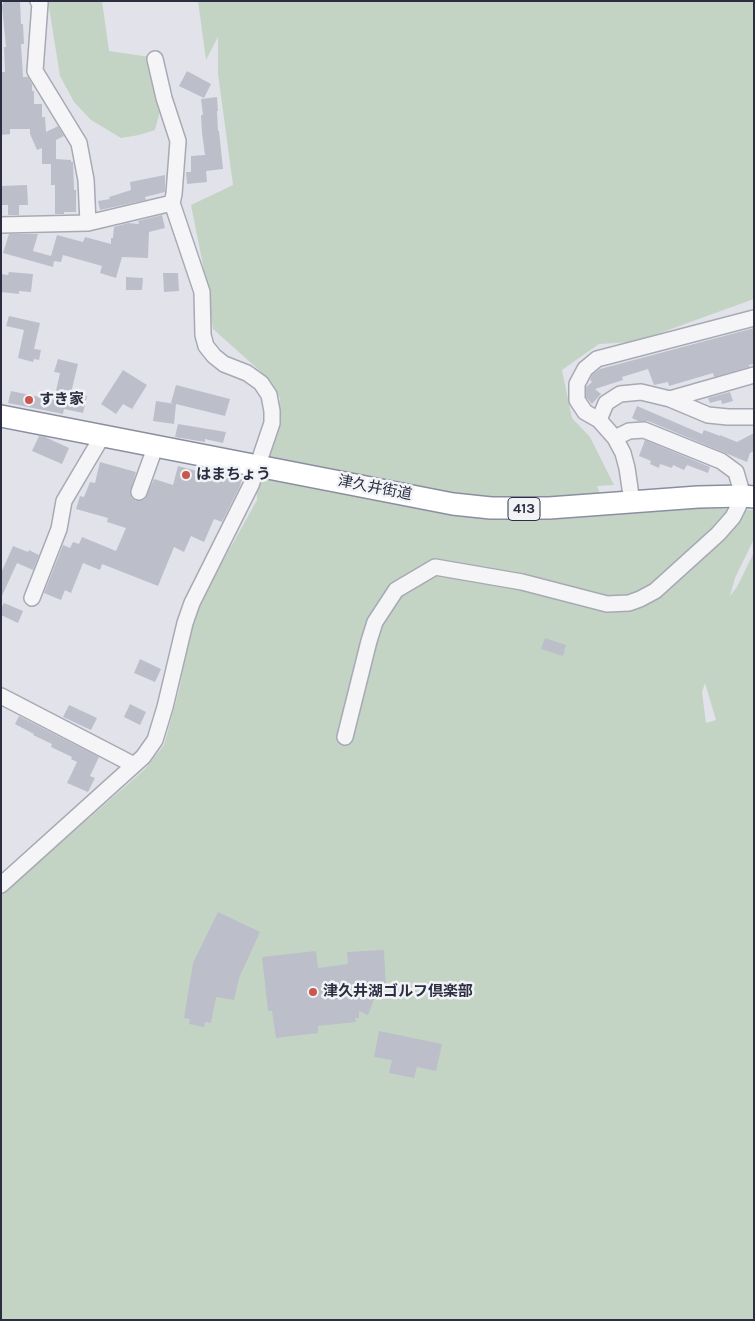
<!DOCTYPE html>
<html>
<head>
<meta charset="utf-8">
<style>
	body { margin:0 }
	#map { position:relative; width:755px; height:1321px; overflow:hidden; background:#e2e3ea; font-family:Karla,sans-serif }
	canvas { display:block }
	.frame { position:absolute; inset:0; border:2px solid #2b2e41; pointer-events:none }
</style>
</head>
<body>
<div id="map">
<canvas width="755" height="1321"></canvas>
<div class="frame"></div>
</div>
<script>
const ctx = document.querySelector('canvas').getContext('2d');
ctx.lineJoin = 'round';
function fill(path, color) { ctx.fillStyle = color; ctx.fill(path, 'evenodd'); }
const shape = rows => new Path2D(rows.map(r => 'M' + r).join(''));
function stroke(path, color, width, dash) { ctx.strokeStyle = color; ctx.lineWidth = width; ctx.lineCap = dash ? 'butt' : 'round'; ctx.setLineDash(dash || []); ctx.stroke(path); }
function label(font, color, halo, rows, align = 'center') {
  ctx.font = font + ' Karla,"Noto Sans JP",sans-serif'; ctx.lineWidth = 5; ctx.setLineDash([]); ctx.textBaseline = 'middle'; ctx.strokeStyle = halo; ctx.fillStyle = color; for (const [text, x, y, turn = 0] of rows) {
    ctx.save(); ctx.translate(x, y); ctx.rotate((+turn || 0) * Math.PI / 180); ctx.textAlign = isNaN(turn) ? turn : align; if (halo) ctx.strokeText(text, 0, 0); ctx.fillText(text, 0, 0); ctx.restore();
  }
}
const green = shape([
	[48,1,102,1,109,51,150,57,160,111,155,130,139,135,121,138,91,120,74,102,60,76],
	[198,1,754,1,754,299,635,342,599,344,562,370,572,418,590,437,614,485,597,486,608,514,704,508,754,510,754,539,735,578,730,596,737,587,754,552,754,1320,1,1320,1,895,144,770,164,745,179,690,191,626,210,584,257,500,256,473,266,475,280,398,260,371,213,329,203,265,191,205,233,185,218,74,218,37,206,60],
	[705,683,716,720,706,723,702,692]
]);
const building = shape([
	[4,1,20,1,21,24,23,24,24,44,21,44,23,77,28,77,32,84,32,91,34,91,34,104,42,104,42,117,45,117,46,132,58,126,64,136,56,140,56,159,71,160,71,162,73,162,74,190,76,190,76,212,64,212,64,214,55,214,55,185,51,185,51,164,42,164,42,148,37,150,30,134,30,129,10,129,10,134,1,135,1,72,5,72,4,47,6,47,2,6],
	[187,71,211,84,204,98,179,86],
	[217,97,218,111,217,111,218,131,219,131,223,169,206,171,207,182,187,184,186,172,191,172,191,156,205,155,202,133,201,115,203,115,201,99],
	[165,175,165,192,145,197,146,200,100,210,98,201,110,199,109,197,131,190,130,182],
	[27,185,28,205,19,205,19,215,8,215,8,205,1,205,1,186],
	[162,215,165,228,149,232,148,258,122,257,116,278,100,273,102,266,63,255,61,262,54,261,53,267,3,253,9,234,38,234,33,251,51,256,57,235,83,242,85,237,111,244,111,238,113,238,114,227,128,223,139,224,138,221],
	[9,272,33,274,31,292,19,291,19,294,1,292,1,274,8,275],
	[163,273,178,273,179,291,164,292],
	[126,277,143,278,142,290,126,290],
	[9,316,40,323,34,349,41,350,39,360,34,359,33,362,18,358,24,330,6,326],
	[754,328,754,364,749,365,749,367,714,377,713,373,669,386,668,382,654,385,648,369,622,377,623,380,595,389,601,394,592,404,586,397,586,387,592,382,590,380,592,375,600,369],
	[58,359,78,364,71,393,87,396,83,413,64,409,63,414,8,403,11,391,54,400,60,373,54,372],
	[123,370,147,385,132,409,123,404,116,414,101,404],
	[176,385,230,399,225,416,176,404,174,424,153,421,156,401,175,404,171,403],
	[730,392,733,401,722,404,721,400,710,403,708,398],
	[637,406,702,434,704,430,720,436,720,435,737,442,754,433,754,451,750,453,747,462,648,421,638,421,632,418],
	[178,424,226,432,223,443,205,439,205,442,175,437],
	[39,436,45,437,69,448,62,464,32,451],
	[645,440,710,467,708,473,687,465,684,470,673,465,672,468,660,464,659,468,650,464,651,461,639,456],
	[100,462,136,472,130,493,132,498,136,501,141,501,145,499,154,479,173,485,178,466,216,476,217,472,242,479,240,486,222,522,214,519,204,542,191,536,184,552,174,547,158,586,102,564,100,570,83,563,71,593,65,590,61,600,44,593,63,545,70,548,73,542,79,544,82,537,116,551,126,528,107,522,108,518,76,509,80,496,84,497,90,482,95,483],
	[13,546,28,552,29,550,39,555,33,570,17,563,1,598,1,573],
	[4,603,23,611,18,623,1,615,1,608],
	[545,638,566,645,563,656,541,649],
	[140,659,161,669,155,682,134,673],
	[130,704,146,712,140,725,124,717],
	[69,705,97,718,91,730,63,717],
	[19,716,99,757,90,776,95,778,88,792,67,783,77,762,71,759,72,757,51,747,52,744,33,735,34,734,15,724],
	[218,912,260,932,239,978,234,1000,216,997,211,1023,205,1022,204,1027,189,1024,190,1019,184,1018,193,963],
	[384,950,386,989,378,989,368,1015,359,1011,359,1018,355,1018,356,1022,318,1026,318,1033,276,1038,272,1011,268,1011,262,957,316,951,318,968,348,964,347,952],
	[379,1031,442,1044,436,1071,417,1067,414,1078,389,1073,392,1060,374,1057]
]);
const minor = shape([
	[38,1,40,3,35,71,79,143,86,180,88,223],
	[1,225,88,223,172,203,174,194,178,141,164,98,155,59],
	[670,399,754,375],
	[599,420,606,403,620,394,641,392,670,399,708,415,728,417,754,417],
	[139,492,156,445],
	[632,502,627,468,623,453,615,438,599,420,585,412,577,400,577,384,585,369,597,359,754,318],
	[32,598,59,529,64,501,103,435],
	[1,696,134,765],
	[345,737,369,641,375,622,396,590,435,567,522,582,607,604,629,603,640,599,655,591,718,534,733,517,738,507,743,496,736,472,721,461,644,430,629,431,615,438],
	[1,885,143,757,155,740,165,707,185,623,192,603,251,485,272,423,272,411,269,395,261,383,247,373,224,364,214,356,206,346,203,335,202,292,172,203]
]);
const highway = shape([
	[1,416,453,504,491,508,549,508,698,497,743,496,754,497]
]);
const markers = [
	[29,400,5,"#ca564d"],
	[186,475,5,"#ca564d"],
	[313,992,5,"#ca564d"]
];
const shields = [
	[524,509,32]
];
const shieldNames = [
	["413",524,509]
];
const poiNames = [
	["すき家",39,400],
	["はまちょう",196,475],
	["津久井湖ゴルフ倶楽部",323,992]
];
const streetNames = [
	["津久井街道",375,488,11]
];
fill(green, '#c4d4c4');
fill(building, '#bcbeca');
stroke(minor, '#a7a9b4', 18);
stroke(highway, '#8a8ea0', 24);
stroke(minor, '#f5f5f8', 15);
stroke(highway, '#fff', 21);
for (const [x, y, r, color] of markers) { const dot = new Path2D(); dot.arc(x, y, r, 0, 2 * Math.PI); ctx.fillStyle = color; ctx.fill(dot); stroke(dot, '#f2f3f7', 2); }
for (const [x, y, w] of shields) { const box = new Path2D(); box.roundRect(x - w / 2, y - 11.5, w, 23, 4); ctx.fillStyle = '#f2f3f7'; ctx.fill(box); stroke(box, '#2b2e41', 1); }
label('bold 14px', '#2b2e41', null, shieldNames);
label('bold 15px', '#2b2e41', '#f2f3f7', poiNames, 'left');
label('15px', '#2b2e41', '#f2f3f7', streetNames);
</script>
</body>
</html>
